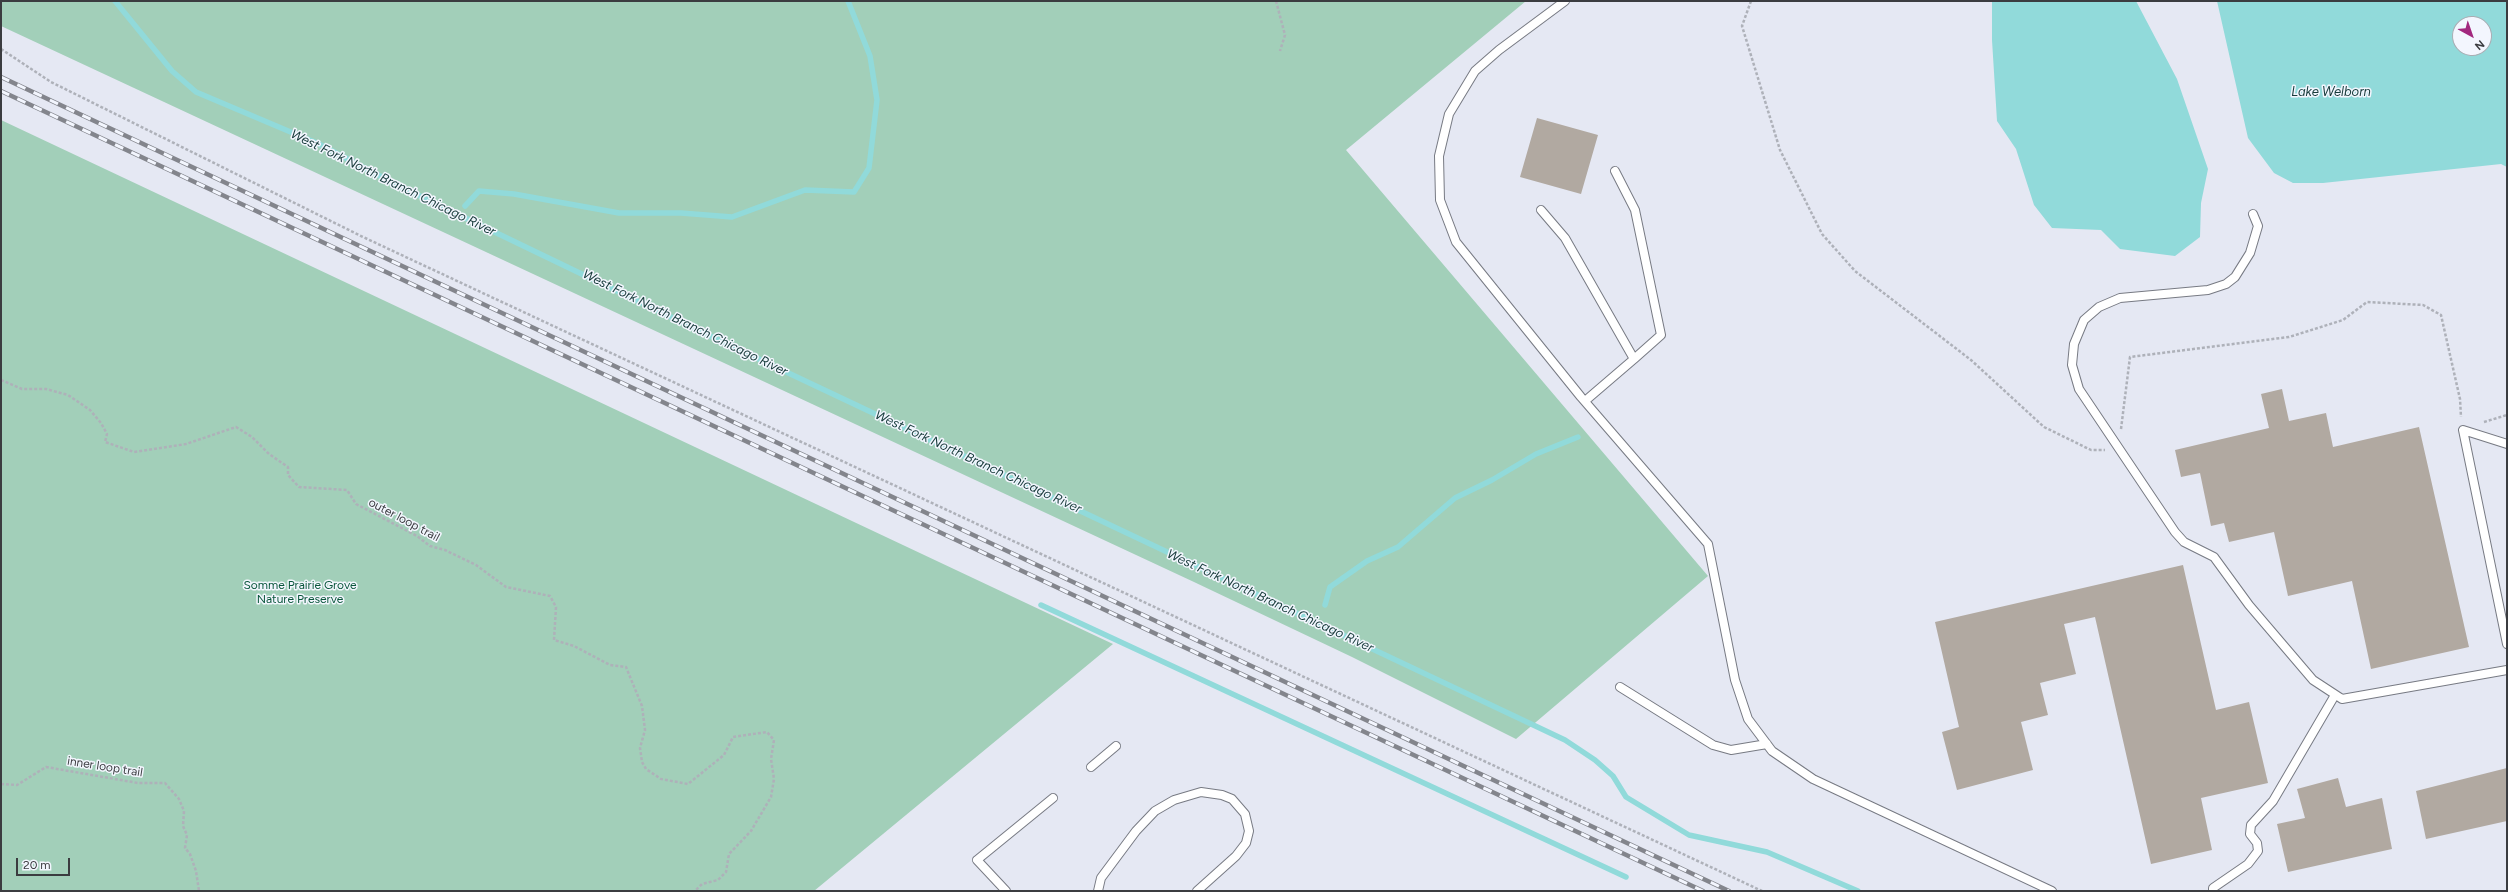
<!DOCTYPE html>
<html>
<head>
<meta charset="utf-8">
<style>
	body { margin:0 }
	#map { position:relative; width:2508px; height:892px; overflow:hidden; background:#e5e8f3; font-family:Figtree,sans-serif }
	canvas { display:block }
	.frame { position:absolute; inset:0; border:2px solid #3b3c40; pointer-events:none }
	.north { position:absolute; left:2452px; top:16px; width:40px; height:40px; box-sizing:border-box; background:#f3f6fe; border:1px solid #a9acb2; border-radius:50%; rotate:140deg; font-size:11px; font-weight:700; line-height:16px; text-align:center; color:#3b3c40 }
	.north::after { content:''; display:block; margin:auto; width:14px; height:18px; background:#a2287e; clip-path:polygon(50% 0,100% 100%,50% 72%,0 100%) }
	.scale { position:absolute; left:16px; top:858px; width:54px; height:18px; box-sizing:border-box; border:2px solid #3b3c40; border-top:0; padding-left:5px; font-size:12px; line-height:14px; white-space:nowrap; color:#3b3c40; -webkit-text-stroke:3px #f3f6fe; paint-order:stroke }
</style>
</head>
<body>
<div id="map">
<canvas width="2508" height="892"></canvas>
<div class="frame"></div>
<div class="north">N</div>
<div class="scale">20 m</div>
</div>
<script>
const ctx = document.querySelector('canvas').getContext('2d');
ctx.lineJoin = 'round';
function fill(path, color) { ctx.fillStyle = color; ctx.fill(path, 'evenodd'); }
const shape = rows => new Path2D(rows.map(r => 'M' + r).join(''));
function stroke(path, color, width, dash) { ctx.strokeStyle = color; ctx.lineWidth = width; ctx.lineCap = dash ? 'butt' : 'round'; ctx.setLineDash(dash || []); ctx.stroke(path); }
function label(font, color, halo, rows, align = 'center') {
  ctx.font = font + ' Figtree,sans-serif'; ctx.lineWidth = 3; ctx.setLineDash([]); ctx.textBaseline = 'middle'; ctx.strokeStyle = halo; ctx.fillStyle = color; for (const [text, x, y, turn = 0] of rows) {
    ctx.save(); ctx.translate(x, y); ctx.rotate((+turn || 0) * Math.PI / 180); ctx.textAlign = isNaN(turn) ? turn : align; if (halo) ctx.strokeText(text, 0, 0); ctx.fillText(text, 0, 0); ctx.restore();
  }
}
const green = shape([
	[1,1,1526,1,1346,150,1708,576,1516,739,1352,657,1194,582,1,26],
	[1,120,1113,644,814,891,1,891]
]);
const water = shape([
	[1992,1,2136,1,2177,79,2208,169,2201,203,2200,237,2175,256,2120,249,2101,230,2052,228,2034,205,2016,149,1997,121,1992,40],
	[2217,1,2507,1,2507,167,2501,164,2323,183,2293,183,2274,173,2248,138],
	[2460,24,2484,24,2484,48,2460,48]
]);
const stream = shape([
	[115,1,172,71,196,92,319,144,397,185,727,344,1565,740,1595,760,1613,776,1626,797,1689,835,1767,852,1858,891],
	[465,206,479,191,514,194,619,213,681,213,732,217,805,190,854,192,869,168,877,100,870,56,848,1],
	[1041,605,1626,877],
	[1325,605,1330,587,1367,561,1398,547,1455,498,1492,480,1536,454,1578,437]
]);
const building = shape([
	[1537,118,1598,135,1581,194,1520,177],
	[2282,389,2289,421,2326,413,2333,447,2419,427,2469,647,2371,669,2352,581,2288,596,2274,532,2229,542,2224,523,2211,526,2200,473,2181,477,2175,450,2269,428,2261,394],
	[2183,565,2216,710,2249,702,2268,783,2201,798,2212,850,2151,864,2095,617,2064,624,2076,674,2040,683,2048,715,2021,722,2033,770,1957,790,1942,732,1959,727,1935,622],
	[2507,768,2507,821,2426,839,2416,791],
	[2338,778,2346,807,2382,798,2392,849,2288,872,2277,824,2305,818,2297,789]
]);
const path = shape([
	[1276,1,1285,35,1280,51],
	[1751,1,1742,26,1780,150,1822,234,1855,271,1971,360,2044,427,2091,450,2105,450],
	[1,49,51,82,363,237,1762,891],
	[1,380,22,389,46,389,68,395,90,410,101,423,107,434,105,442,134,452,186,444,236,427,252,437,269,454,288,467,288,475,299,487,347,490,356,504,417,536,430,546,445,550,476,565,506,587,550,596,556,607,554,640,574,646,610,665,626,667,642,706,645,730,640,748,642,762,646,769,661,779,688,784,724,755,733,737,767,732,774,740,771,759,774,779,771,797,751,831,729,854,726,872,718,880,702,884,695,891],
	[2484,422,2507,415],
	[2121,429,2130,357,2289,337,2343,320,2367,302,2423,305,2441,315,2460,399,2461,417],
	[1,784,17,785,46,767,138,783,165,783,179,799,184,811,183,826,187,835,185,848,190,854,196,871,199,891]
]);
const lane = shape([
	[1565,1,1499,50,1475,71,1449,114,1439,156,1440,200,1456,242,1581,397,1708,544,1735,680,1748,719,1772,751,1813,779,2052,891],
	[1615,171,1635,210,1661,335,1634,359],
	[1541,210,1565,238,1634,359,1585,401],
	[2253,214,2258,226,2250,253,2235,277,2226,284,2208,290,2120,298,2099,307,2084,320,2074,344,2072,365,2079,389,2175,532,2184,542,2214,557,2249,605,2313,680,2342,699,2507,670],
	[2507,444,2463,430,2507,644],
	[1620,687,1713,745,1731,750,1767,744],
	[1091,767,1116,746],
	[1006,891,977,860,1053,798],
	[1098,891,1101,878,1136,831,1155,811,1174,800,1201,792,1222,795,1232,799,1245,814,1249,831,1246,843,1236,856,1197,891],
	[2213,891,2213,888,2248,864,2258,851,2257,843,2250,834,2251,825,2273,801,2335,695]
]);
const rail = shape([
	[1,77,1729,891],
	[1,91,1703,891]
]);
const streetNames = [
	["outer loop trail",404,520,28],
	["inner loop trail",105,767,9]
];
const parkNames = [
	["Somme Prairie Grove",300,585],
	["Nature Preserve",300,599]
];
const waterNames = [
	["Lake Welborn",2331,92],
	["West Fork North Branch Chicago River",393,183,26],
	["West Fork North Branch Chicago River",685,323,26],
	["West Fork North Branch Chicago River",978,462,25],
	["West Fork North Branch Chicago River",1270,601,25]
];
fill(green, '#a2cfb9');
fill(water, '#91dada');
stroke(stream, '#91dada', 5.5);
fill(building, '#b1a9a1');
stroke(lane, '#777a83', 10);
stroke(path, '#aeb1b9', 2.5, [3, 2]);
stroke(lane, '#fff', 8);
stroke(rail, '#83858c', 4.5);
stroke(rail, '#f3f6fe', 3, [9]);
label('12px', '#3b3c40', '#f3f6fe', streetNames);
label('12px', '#0a573c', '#f3f6fe', parkNames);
label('italic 13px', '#173b3b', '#f3f6fe', waterNames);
</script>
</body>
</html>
